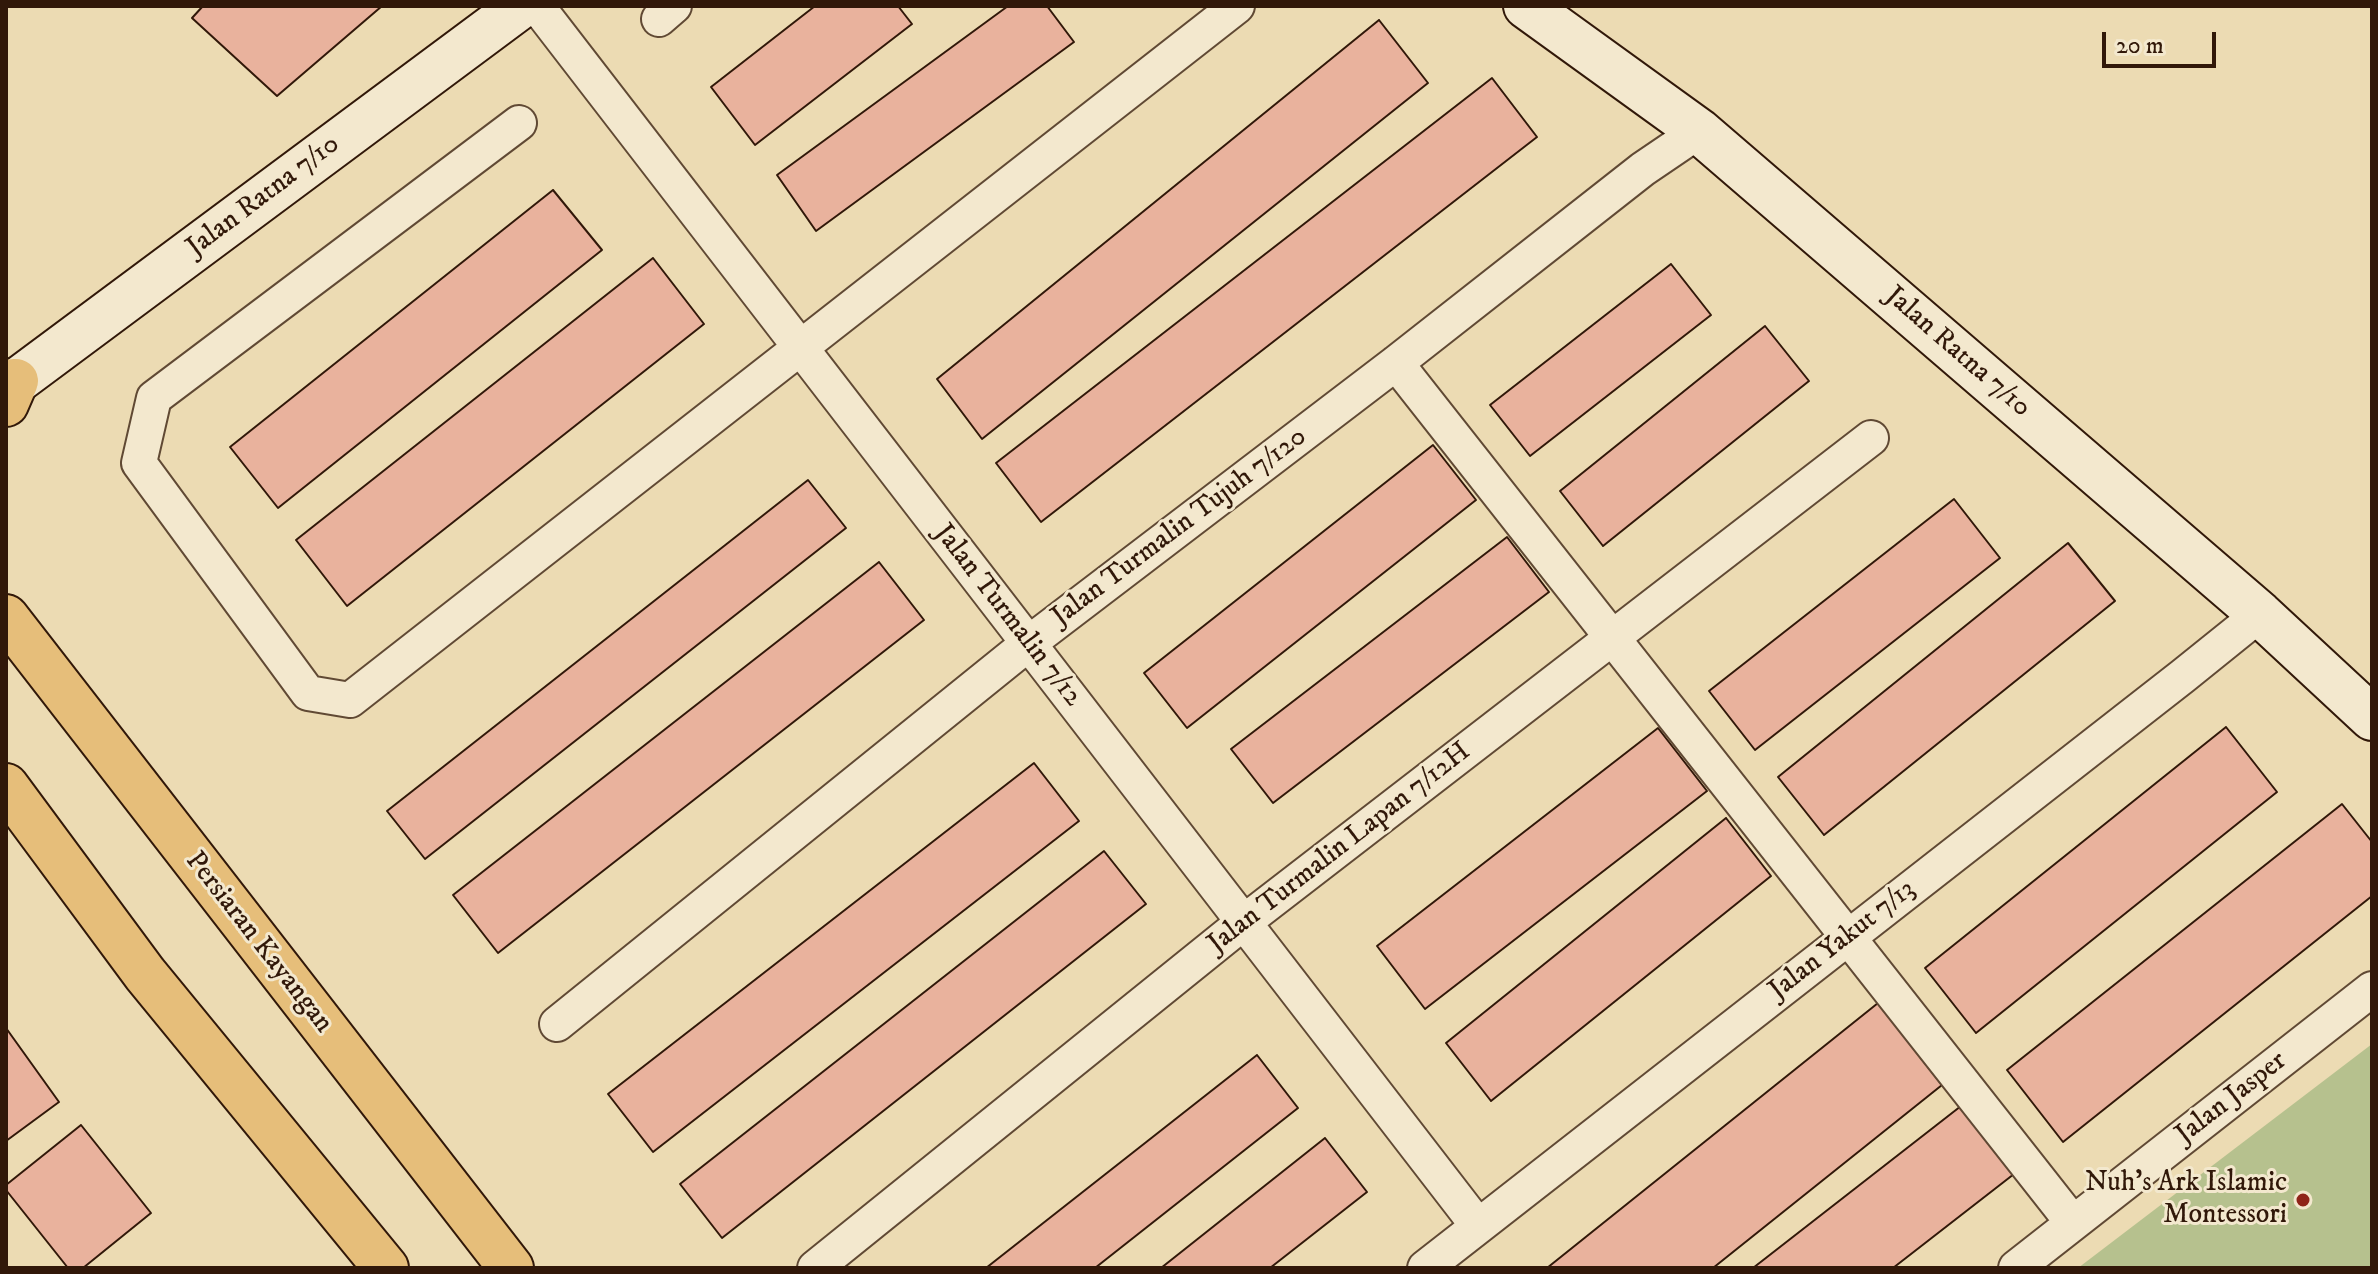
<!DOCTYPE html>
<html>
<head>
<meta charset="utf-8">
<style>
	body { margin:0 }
	#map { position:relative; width:2378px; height:1274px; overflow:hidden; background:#ecdbb3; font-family:"IM FELL DW Pica",serif }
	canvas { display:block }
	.frame { position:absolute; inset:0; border:8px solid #311809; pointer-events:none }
	.scale { position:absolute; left:2102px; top:32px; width:114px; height:36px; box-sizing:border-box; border:4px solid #311809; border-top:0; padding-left:10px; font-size:24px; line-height:28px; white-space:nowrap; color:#311809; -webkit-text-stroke:6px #f3e8ce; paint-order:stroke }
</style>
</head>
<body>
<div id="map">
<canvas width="2378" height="1274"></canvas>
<div class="frame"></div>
<div class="scale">20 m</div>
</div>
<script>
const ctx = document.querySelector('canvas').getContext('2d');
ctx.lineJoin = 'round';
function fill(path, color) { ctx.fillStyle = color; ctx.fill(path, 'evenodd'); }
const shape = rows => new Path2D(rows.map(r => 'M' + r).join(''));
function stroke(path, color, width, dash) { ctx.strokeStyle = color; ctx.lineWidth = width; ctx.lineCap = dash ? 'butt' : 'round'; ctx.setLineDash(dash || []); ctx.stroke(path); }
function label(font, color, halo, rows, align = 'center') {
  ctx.font = font + ' "IM FELL DW Pica",serif'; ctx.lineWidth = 6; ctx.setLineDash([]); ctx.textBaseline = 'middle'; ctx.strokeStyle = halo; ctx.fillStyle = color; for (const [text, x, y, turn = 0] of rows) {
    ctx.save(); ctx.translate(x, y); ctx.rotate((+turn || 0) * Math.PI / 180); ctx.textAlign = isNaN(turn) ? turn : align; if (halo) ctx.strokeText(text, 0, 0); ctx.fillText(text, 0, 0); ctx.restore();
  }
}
const green = shape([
	[2372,1044,2372,1268,2078,1268]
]);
const building = shape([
	[203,6,382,6,277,96,192,18,203,6],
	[815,6,898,6,912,24,755,145,711,87,815,6],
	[1008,6,1047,6,1074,42,816,231,777,175,1008,6],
	[1379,20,1428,83,982,439,937,379,1379,20],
	[1492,78,1537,137,1041,522,996,463,1492,78],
	[553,190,602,250,278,508,230,447,553,190],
	[653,258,704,324,347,606,296,540,653,258],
	[1671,264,1711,315,1530,456,1490,405,1671,264],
	[1765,326,1809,381,1603,546,1560,491,1765,326],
	[1433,445,1476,500,1187,728,1144,673,1433,445],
	[808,480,846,528,425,859,387,811,808,480],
	[1954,499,2000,558,1755,750,1709,691,1954,499],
	[1507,537,1549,592,1273,803,1231,749,1507,537],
	[2068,543,2115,601,1824,835,1778,777,2068,543],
	[879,562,924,620,498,953,453,895,879,562],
	[2226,727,2277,792,1976,1033,1925,968,2226,727],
	[1658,728,1707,791,1425,1009,1377,946,1658,728],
	[1034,763,1079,821,653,1152,608,1094,1034,763],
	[2342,804,2372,842,2372,896,2063,1142,2007,1070,2342,804],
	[1726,818,1771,876,1491,1101,1446,1043,1726,818],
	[1104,851,1146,904,722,1238,680,1184,1104,851],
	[1878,1003,1942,1085,1713,1268,1547,1268,1878,1003],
	[6,1028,59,1102,6,1141,6,1028],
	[1257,1055,1298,1108,1095,1268,986,1268,1257,1055],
	[1961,1106,2014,1174,1893,1268,1753,1268,1961,1106],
	[81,1125,151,1213,83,1268,68,1268,6,1190,6,1185,81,1125],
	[1325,1138,1367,1192,1270,1268,1161,1268,1325,1138]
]);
const street = shape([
	[537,6,1478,1226],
	[659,19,674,6],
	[519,123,154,398,139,463,308,693,350,700,1237,6],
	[1396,363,2073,1223],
	[557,1024,1029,643,1396,363,1643,169,1699,131],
	[815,1268,1244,922,1871,438],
	[1425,1268,2183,676,2260,614],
	[2016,1268,2372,989]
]);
const secondary = shape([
	[1526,6,1699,131,2260,614,2372,718],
	[6,389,521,6]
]);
const primary = shape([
	[6,382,16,381,6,404],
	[6,617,511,1268],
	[6,786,145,974,386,1268]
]);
const markers = [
	[2303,1200,8,"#8f2418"]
];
const streetNames = [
	["Jalan Ratna 7/10",264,197,-37],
	["Jalan Ratna 7/10",1957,353,41],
	["Jalan Turmalin Tujuh 7/120",1180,528,-37],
	["Jalan Turmalin 7/12",1007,616,52],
	["Jalan Turmalin Lapan 7/12H",1340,849,-38],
	["Jalan Yakut 7/13",1843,941,-38],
	["Persiaran Kayangan",258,943,52],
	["Jalan Jasper",2232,1099,-38]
];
const poiNames = [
	["Nuh's Ark Islamic",2287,1184],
	["Montessori",2287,1216]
];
fill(green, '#b6c18e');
fill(building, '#e9b29d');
stroke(building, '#311809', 2);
stroke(street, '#604934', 38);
stroke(secondary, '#311809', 48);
stroke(primary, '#311809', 48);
stroke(street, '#f3e8ce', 34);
stroke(secondary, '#f3e8ce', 44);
stroke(primary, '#e6be7a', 44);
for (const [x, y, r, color] of markers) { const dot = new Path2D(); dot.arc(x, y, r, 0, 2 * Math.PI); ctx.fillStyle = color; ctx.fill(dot); stroke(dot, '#f3e8ce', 3); }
label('28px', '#311809', '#f3e8ce', streetNames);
label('28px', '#311809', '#f3e8ce', poiNames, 'right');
</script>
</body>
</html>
